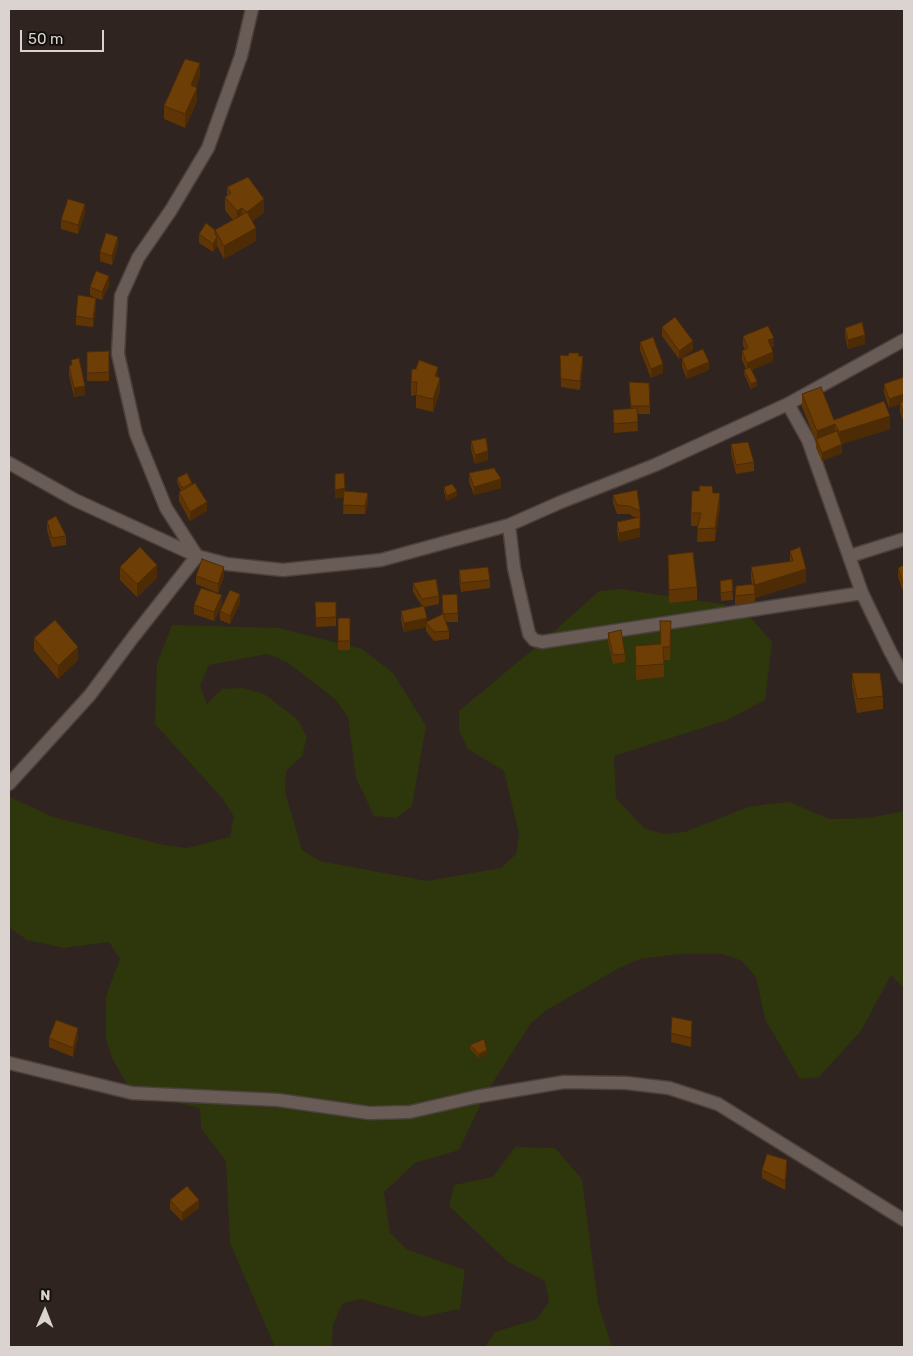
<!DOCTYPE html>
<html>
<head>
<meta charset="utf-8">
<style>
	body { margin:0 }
	#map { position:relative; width:913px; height:1356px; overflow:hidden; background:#2f2420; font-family:Rubik,sans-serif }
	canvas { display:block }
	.frame { position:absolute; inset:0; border:10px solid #dad3d0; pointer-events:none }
	.north { position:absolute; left:20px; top:1286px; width:50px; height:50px; -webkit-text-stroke:4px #130f0d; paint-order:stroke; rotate:1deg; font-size:14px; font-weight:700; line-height:20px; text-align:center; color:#dad3d0 }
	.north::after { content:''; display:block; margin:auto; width:18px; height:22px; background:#dad3d0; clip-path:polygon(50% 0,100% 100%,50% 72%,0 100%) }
	.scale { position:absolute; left:20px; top:30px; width:84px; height:22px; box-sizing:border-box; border:2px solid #dad3d0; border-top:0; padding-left:6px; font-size:15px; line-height:18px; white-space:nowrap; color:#dad3d0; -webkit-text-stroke:4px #130f0d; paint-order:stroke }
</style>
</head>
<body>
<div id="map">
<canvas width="913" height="1356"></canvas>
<div class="frame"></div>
<div class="north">N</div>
<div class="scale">50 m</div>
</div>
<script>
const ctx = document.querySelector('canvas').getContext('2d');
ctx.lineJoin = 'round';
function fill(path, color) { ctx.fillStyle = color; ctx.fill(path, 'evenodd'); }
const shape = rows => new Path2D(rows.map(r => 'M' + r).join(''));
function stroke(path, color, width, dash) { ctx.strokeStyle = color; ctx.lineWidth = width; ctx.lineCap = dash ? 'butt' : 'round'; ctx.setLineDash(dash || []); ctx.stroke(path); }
const green = shape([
	[619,589,723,604,745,611,772,642,765,700,727,720,614,756,616,798,644,828,664,834,685,832,748,807,768,804,790,802,829,819,869,818,904,811,904,988,891,975,861,1031,819,1077,800,1079,765,1019,756,977,742,961,722,954,680,954,640,959,619,968,547,1010,531,1023,485,1095,459,1150,415,1163,384,1192,390,1233,406,1249,465,1270,460,1309,422,1317,362,1299,343,1303,333,1324,332,1347,275,1347,230,1243,226,1161,201,1129,200,1108,132,1093,112,1058,106,1039,106,996,120,959,109,942,64,948,27,940,9,927,9,795,12,798,53,817,164,845,187,848,230,837,234,817,223,799,155,724,157,663,172,625,279,628,362,649,393,673,426,726,412,806,396,818,374,816,356,778,348,717,336,700,287,662,267,654,209,665,200,685,207,704,222,689,243,688,264,694,297,719,307,737,302,756,286,771,285,792,302,850,320,861,427,881,501,868,516,854,519,834,504,771,468,749,459,730,459,711,542,642,599,591],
	[515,1147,555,1148,582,1179,598,1303,612,1347,485,1347,495,1332,537,1319,549,1302,545,1281,508,1262,449,1206,454,1185,493,1177]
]);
const minor = shape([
	[788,404,808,440,862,593,890,651,904,677],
	[9,463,75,500,197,556,227,564,283,570,381,560,509,525,561,502,655,465,788,404,904,340],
	[509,525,514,568,529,634,534,640,542,642,862,593],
	[850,556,904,539],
	[9,784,90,695,134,636,197,556,166,508,136,434,118,354,121,296,138,258,171,210,208,148,241,56,252,9],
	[9,1063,132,1093,278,1100,369,1113,410,1112,475,1097,564,1082,626,1083,669,1088,718,1104,904,1220]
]);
const wall = shape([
	[200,76,196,87,197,101,185,128,164,119,164,106],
	[227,187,264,213,252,221,256,241,224,259,217,246,213,252,199,243,199,234,215,230,233,220,225,210,225,197,227,196],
	[85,213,78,234,61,229,61,220],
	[118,246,112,265,100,261,100,252],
	[109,285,102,300,96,298,96,306,93,327,76,325,76,316,95,298,90,295,90,287],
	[662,327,693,350,679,359,662,336],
	[845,328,865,344,848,349,845,336],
	[743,336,774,346,771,348,773,361,752,370,757,386,751,389,744,374,744,370,746,369,742,360,742,351,745,350,743,345],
	[640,342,663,373,651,378,640,350],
	[109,351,109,381,87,381,87,352],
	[560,355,568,356,579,356,583,365,580,390,561,387],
	[682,358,709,370,687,379,682,367],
	[71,360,85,395,74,397,69,375,69,366,71,366],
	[438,377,440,391,433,412,416,408,416,395,411,396,411,382],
	[904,377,904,423,900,411,900,404,889,408,884,393,884,384],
	[629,382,650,406,650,414,637,414,638,431,614,433,613,410,631,409,629,391],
	[802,394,834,420,890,429,842,444,842,453,822,461,816,448,816,441,802,407],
	[471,441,488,460,475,464,471,449],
	[731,444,754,462,754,471,736,474,731,453],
	[469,473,501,488,474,495,469,482],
	[335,474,345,491,368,502,365,514,343,514,344,497,335,498],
	[177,478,192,484,207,511,190,521,179,501,179,492,181,491,177,482],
	[699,486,713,493,720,506,715,541,697,542,698,526,691,526,691,513,699,491],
	[444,487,457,496,447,501,444,492],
	[613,495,640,511,640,537,619,542,617,531,617,522,636,518,629,514,617,514,613,503],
	[47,521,66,536,66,545,52,547,47,530],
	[790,551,806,582,755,598,755,602,735,605,735,596,752,584,751,580,751,567,790,562],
	[668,555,697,587,697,600,669,603],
	[904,565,904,591,903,591,898,577,898,568],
	[120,567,157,578,137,597,120,580],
	[459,570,490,580,490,588,461,592,459,579],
	[196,576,224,576,218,593,196,584],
	[732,579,733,600,721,601,720,581],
	[413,583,439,596,439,604,425,607,427,622,443,614,442,595,458,613,458,622,446,622,449,631,449,639,434,641,426,631,426,627,404,632,401,620,401,611,422,606,413,592],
	[315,602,336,602,336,626,316,627],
	[240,603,230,624,220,620,220,611],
	[222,604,214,621,194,614,194,605],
	[338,618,350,618,350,650,338,650],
	[660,621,671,634,670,660,664,660,664,677,636,680,635,646,660,644],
	[608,633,625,654,625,662,613,664,608,642],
	[34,638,78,660,58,679,34,651],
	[852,673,883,696,883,709,857,713,852,686],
	[672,1017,692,1021,691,1047,671,1042],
	[78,1037,73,1057,49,1047,49,1038],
	[470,1045,487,1054,479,1058,470,1049],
	[787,1168,785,1190,762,1178,762,1170],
	[170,1200,199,1208,182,1221,170,1209]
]);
const shadedWall = shape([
	[200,63,200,76,191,98,191,85],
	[197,88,197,101,185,128,185,114],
	[264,199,264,213,247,225,247,212],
	[85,204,85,213,78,234,78,225],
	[242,208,242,221,237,224,237,211],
	[256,228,256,241,224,259,224,246],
	[118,237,118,246,112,265,112,256],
	[217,237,217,246,213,252,213,244],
	[109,276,109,285,102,300,102,292],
	[96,298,96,306,93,327,93,319],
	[865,335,865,344,848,349,848,340],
	[774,338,774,346,768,349,768,340],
	[693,341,693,350,679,359,679,351],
	[773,352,773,361,747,372,747,363],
	[583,356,583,365,580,390,580,381],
	[709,362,709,370,687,379,687,371],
	[663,364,663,373,651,378,651,369],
	[438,367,438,380,435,376],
	[440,378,440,391,433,412,433,399],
	[757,381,757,386,751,389,751,384],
	[85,386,85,395,74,397,74,388],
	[904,394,904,402,889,408,889,399],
	[890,416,890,429,839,445,839,432],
	[835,424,835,437,817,442,817,431],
	[842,444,842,453,822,461,822,453],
	[488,451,488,460,475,464,475,455],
	[501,479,501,488,474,495,474,487],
	[345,488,345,496,335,498,335,490],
	[457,491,457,496,447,501,447,496],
	[368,493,368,502,365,514,365,506],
	[720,493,720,506,715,541,715,528],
	[207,502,207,511,190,521,190,512],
	[640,517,640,537,619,542,619,533],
	[157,565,157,578,137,597,137,584],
	[224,567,224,576,218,593,218,584],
	[806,569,806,582,755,598,755,585],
	[904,582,904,591,903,591,903,583],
	[240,594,240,603,230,624,230,616],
	[222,595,222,604,214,621,214,612],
	[427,618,426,627,404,632,404,623],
	[78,647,78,660,58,679,58,666],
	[78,1028,78,1037,73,1057,73,1048],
	[487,1050,487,1054,479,1058,479,1054],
	[787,1160,787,1168,785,1190,785,1181],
	[199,1200,199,1208,182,1221,182,1213]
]);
const building = shape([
	[185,59,200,63,191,85,197,88,185,114,164,106,185,59],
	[248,177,264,199,247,212,242,208,237,211,225,197,231,193,227,187,248,177],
	[68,199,85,204,78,225,61,220,68,199],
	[247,212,256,228,224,246,215,230,247,212],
	[206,223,215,230,215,234,217,237,213,244,199,234,206,223],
	[106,233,118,237,112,256,100,252,106,233],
	[96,271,109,276,102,292,90,287,96,271],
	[78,295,96,298,93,319,76,316,78,295],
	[675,317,693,341,679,351,662,327,675,317],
	[862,322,865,335,848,340,845,328,862,322],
	[768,326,774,338,768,340,773,352,747,363,742,351,748,348,743,336,768,326],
	[653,337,663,364,651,369,640,342,653,337],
	[703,349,709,362,687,371,682,358,703,349],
	[109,351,109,372,87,373,87,352,109,351],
	[569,353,579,353,578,356,583,356,580,381,561,379,560,355,568,356,569,353],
	[79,358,85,386,74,388,69,366,72,365,71,360,79,358],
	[419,360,438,367,435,376,440,378,433,399,416,395,417,382,411,382,412,369,416,369,419,360],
	[750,367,757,381,751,384,744,370,750,367],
	[904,377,904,394,889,399,884,384,904,377],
	[629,382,649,383,650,406,631,406,629,382],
	[821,387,834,420,884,401,890,416,839,432,835,424,817,431,802,394,821,387],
	[904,401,904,415,900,403,904,401],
	[637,408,638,422,614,424,613,410,637,408],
	[837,431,842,444,822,453,816,439,837,431],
	[486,438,488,451,475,455,471,441,486,438],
	[748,442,754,462,736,465,731,444,748,442],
	[494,468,501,479,474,487,469,473,494,468],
	[187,473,192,483,182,488,177,478,187,473],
	[344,473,345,488,335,490,335,474,344,473],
	[195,483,207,502,190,512,179,492,195,483],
	[452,484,457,491,447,496,444,487,452,484],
	[699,486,712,486,713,493,720,493,715,528,697,529,701,513,691,513,692,491,700,491,699,486],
	[637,490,640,511,629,506,617,505,613,495,637,490],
	[344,491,368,493,365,506,343,505,344,491],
	[56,516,66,536,52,538,47,521,56,516],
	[640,517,640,528,619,533,617,522,640,517],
	[140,547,157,565,137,584,120,567,140,547],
	[800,547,806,569,755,585,751,567,793,561,790,551,800,547],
	[693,552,697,587,669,590,668,555,693,552],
	[202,559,224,567,218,584,196,576,202,559],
	[904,565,904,582,903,583,898,568,904,565],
	[488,567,490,580,461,583,459,570,488,567],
	[436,579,439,596,422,599,413,583,436,579],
	[732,579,733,591,721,593,720,581,732,579],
	[754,584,755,594,735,596,736,586,754,584],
	[201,588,222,595,214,612,194,605,201,588],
	[230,590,240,594,230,616,220,611,230,590],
	[457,594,458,613,443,614,449,631,434,632,426,622,443,614,442,595,457,594],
	[315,602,336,602,336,617,316,618,315,602],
	[424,606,427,618,404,623,401,611,424,606],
	[338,618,350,618,350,641,338,641,338,618],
	[55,620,78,647,58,666,34,638,55,620],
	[660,621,671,621,670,647,663,647,664,664,636,666,635,646,661,644,660,621],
	[621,630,625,654,613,655,608,633,621,630],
	[852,673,880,673,883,696,857,699,852,673],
	[672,1017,692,1021,691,1038,671,1033,672,1017],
	[56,1020,78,1028,73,1048,49,1038,56,1020],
	[484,1039,487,1050,479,1054,470,1045,484,1039],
	[767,1154,787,1160,785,1181,762,1170,767,1154],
	[187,1186,199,1200,182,1213,170,1200,187,1186]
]);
fill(green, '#2e360b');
stroke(minor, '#4a403d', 15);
stroke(minor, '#695c57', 12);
fill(wall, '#5f3506');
fill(shadedWall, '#4d2b05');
fill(building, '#6e3e07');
stroke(building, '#4d2b05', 1);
</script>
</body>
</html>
